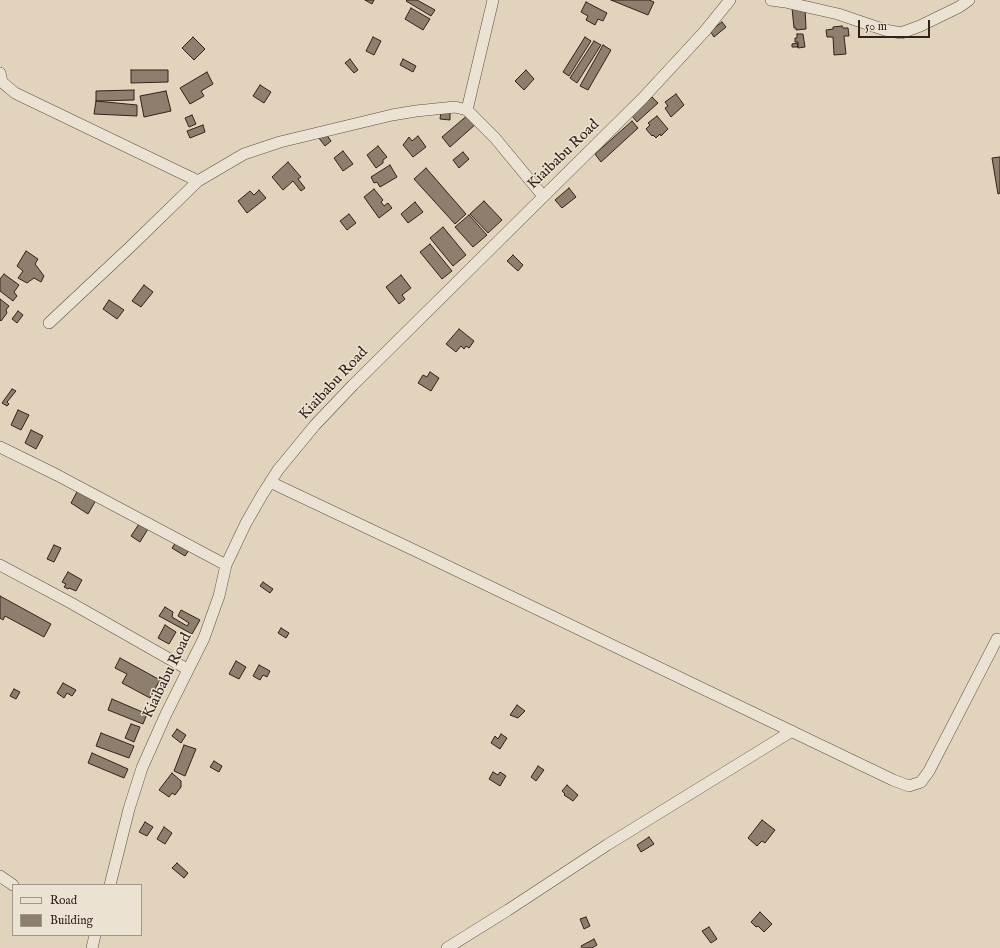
<!DOCTYPE html>
<html>
<head>
<meta charset="utf-8">
<style>
	body { margin:0 }
	#map { position:relative; width:1000px; height:948px; overflow:hidden; background:#e2d3bc; font-family:"IM FELL English",serif }
	canvas { display:block }
	.legend { position:absolute; left:12px; top:884px; width:130px; height:52px; box-sizing:border-box; background:#ece2d3; border:1px solid #a29589; margin:0; padding:5px 7px; list-style:none; font-size:12px; color:#322119 }
	.legend li { display:flex; align-items:center; gap:8px; height:20px }
	.legend b { width:20px; border:1px solid #a29589 }
	.scale { position:absolute; left:858px; top:20px; width:72px; height:18px; box-sizing:border-box; border:2px solid #322119; border-top:0; padding-left:5px; font-size:12px; line-height:14px; white-space:nowrap; color:#322119; -webkit-text-stroke:3px #ece2d3; paint-order:stroke }
</style>
</head>
<body>
<div id="map">
<canvas width="1000" height="948"></canvas>
<ul class="legend">
<li><b style="height:5px;background:#ece2d3"></b>Road</li>
<li><b style="height:11px;background:#8e7e6e"></b>Building</li>
</ul>
<div class="scale">50 m</div>
</div>
<script>
const ctx = document.querySelector('canvas').getContext('2d');
ctx.lineJoin = 'round';
function fill(path, color) { ctx.fillStyle = color; ctx.fill(path, 'evenodd'); }
const shape = rows => new Path2D(rows.map(r => 'M' + r).join(''));
function stroke(path, color, width, dash) { ctx.strokeStyle = color; ctx.lineWidth = width; ctx.lineCap = dash ? 'butt' : 'round'; ctx.setLineDash(dash || []); ctx.stroke(path); }
function label(font, color, halo, rows, align = 'center') {
  ctx.font = font + ' "IM FELL English",serif'; ctx.lineWidth = 3; ctx.setLineDash([]); ctx.textBaseline = 'middle'; ctx.strokeStyle = halo; ctx.fillStyle = color; for (const [text, x, y, turn = 0] of rows) {
    ctx.save(); ctx.translate(x, y); ctx.rotate((+turn || 0) * Math.PI / 180); ctx.textAlign = isNaN(turn) ? turn : align; if (halo) ctx.strokeText(text, 0, 0); ctx.fillText(text, 0, 0); ctx.restore();
  }
}
const building = shape([
	[365,0,374,0,372,4,365,0],
	[407,0,417,0,435,10,431,16,406,1,407,0],
	[611,0,649,0,654,2,648,15,611,0],
	[586,2,607,13,603,21,598,19,595,25,586,20,588,16,581,12,586,2],
	[805,7,806,29,796,30,796,28,794,28,792,8,805,7],
	[411,8,430,19,423,30,405,19,411,8],
	[722,22,726,27,714,37,710,31,722,22],
	[842,26,843,28,848,28,849,36,844,36,846,54,834,55,833,37,827,37,826,30,833,29,833,27,842,26],
	[797,34,803,34,805,47,798,48,798,42,795,42,795,38,797,38,797,34],
	[193,37,205,49,194,60,182,48,193,37],
	[373,37,381,41,374,55,366,51,373,37],
	[585,37,591,41,569,76,563,72,585,37],
	[594,41,601,45,577,83,570,78,594,41],
	[797,43,798,47,792,47,792,44,797,43],
	[603,45,611,50,588,90,580,86,603,45],
	[350,59,358,70,354,73,345,63,350,59],
	[403,59,416,66,413,72,400,65,403,59],
	[131,70,168,70,168,82,131,83,131,70],
	[526,70,534,79,524,90,515,81,526,70],
	[207,72,213,84,201,91,204,96,190,104,180,88,207,72],
	[260,85,271,92,264,103,253,96,260,85],
	[134,90,134,100,96,101,96,91,134,90],
	[166,91,171,111,144,117,140,96,166,91],
	[676,94,684,105,671,117,665,108,668,106,665,102,676,94],
	[652,97,658,103,637,122,632,116,652,97],
	[96,101,137,105,137,116,94,114,96,101],
	[441,112,450,112,450,120,440,119,441,112],
	[469,114,477,123,450,147,442,137,469,114],
	[192,115,196,124,189,127,185,118,192,115],
	[657,116,668,129,661,136,660,134,656,138,653,135,652,136,646,129,650,125,648,123,657,116],
	[632,121,638,128,601,162,595,154,632,121],
	[203,125,205,132,190,138,187,131,203,125],
	[326,134,331,141,325,146,318,137,326,134],
	[418,136,426,147,413,157,403,145,409,137,412,141,418,136],
	[378,146,387,157,383,160,383,163,376,168,367,155,378,146],
	[343,151,353,164,343,171,334,158,343,151],
	[463,152,469,159,459,168,453,160,463,152],
	[1000,157,1000,193,998,194,992,158,1000,157],
	[288,162,301,177,298,179,305,188,301,191,293,181,283,190,272,177,288,162],
	[390,165,397,177,380,187,377,182,374,183,371,177,390,165],
	[426,168,466,214,455,224,414,179,426,168],
	[569,188,576,197,562,208,555,200,569,188],
	[374,189,383,200,381,202,384,206,388,203,392,208,379,218,364,197,374,189],
	[259,190,266,198,247,213,238,201,250,191,254,195,259,190],
	[484,201,502,220,488,233,470,214,484,201],
	[415,202,423,212,408,223,401,214,415,202],
	[349,214,356,223,347,230,340,221,349,214],
	[469,215,487,235,473,247,455,227,469,215],
	[443,227,466,255,453,266,430,238,443,227],
	[430,244,452,271,442,279,420,252,430,244],
	[26,251,38,259,35,264,44,276,41,282,34,278,27,283,18,278,23,271,17,266,26,251],
	[513,255,523,265,518,271,507,261,513,255],
	[4,274,19,285,14,292,17,296,13,301,0,291,0,279,4,274],
	[401,275,411,288,402,295,405,299,399,304,386,287,401,275],
	[144,285,153,292,141,307,132,301,144,285],
	[0,299,9,306,6,310,7,313,1,321,0,320,0,299],
	[109,300,124,310,117,319,103,309,109,300],
	[18,311,23,315,17,323,12,319,18,311],
	[459,329,474,341,469,348,466,346,464,349,461,346,456,352,446,344,459,329],
	[430,372,439,378,431,391,418,383,423,375,427,377,430,372],
	[12,389,16,391,7,402,9,404,7,406,2,403,12,389],
	[18,410,29,415,21,430,11,425,18,410],
	[31,430,43,436,36,449,25,443,31,430],
	[78,490,96,500,88,514,71,503,78,490],
	[139,524,148,529,140,542,131,536,139,524],
	[176,542,189,550,185,556,172,548,176,542],
	[54,545,61,548,54,562,47,559,54,545],
	[68,572,82,580,76,591,69,588,68,589,64,587,66,584,62,582,68,572],
	[263,582,273,589,270,593,260,586,263,582],
	[0,596,51,624,44,637,5,616,3,620,0,618,0,596],
	[165,607,173,612,172,617,187,626,189,623,178,616,181,610,200,620,192,634,159,616,165,607],
	[165,625,176,632,169,644,158,638,165,625],
	[281,628,289,633,286,638,278,633,281,628],
	[120,658,160,680,150,698,122,683,127,674,115,668,120,658],
	[236,661,246,667,239,679,229,674,236,661],
	[259,665,270,671,267,677,263,675,260,680,253,676,259,665],
	[63,683,76,690,72,696,67,693,64,698,57,693,63,683],
	[14,689,20,692,16,699,10,696,14,689],
	[112,699,147,714,143,724,108,710,112,699],
	[517,705,525,711,518,718,510,715,517,705],
	[131,724,140,727,134,742,125,738,131,724],
	[177,729,186,735,181,743,172,736,177,729],
	[101,733,134,746,129,758,96,746,101,733],
	[501,734,507,738,500,749,491,743,495,736,498,739,501,734],
	[184,745,196,749,185,776,174,771,184,745],
	[92,753,128,769,124,778,88,763,92,753],
	[214,761,222,766,219,772,210,767,214,761],
	[538,766,544,770,536,781,531,777,538,766],
	[493,772,498,775,500,772,506,776,500,786,489,779,493,772],
	[172,773,181,781,181,787,175,795,172,793,169,797,159,790,172,773],
	[567,785,578,795,573,801,564,795,565,794,562,791,567,785],
	[762,820,775,830,765,843,762,841,757,846,748,838,762,820],
	[145,822,153,827,147,836,139,832,145,822],
	[164,827,172,833,165,844,157,839,164,827],
	[649,837,654,844,641,852,637,845,649,837],
	[177,863,188,873,184,878,172,868,177,863],
	[760,912,772,924,764,932,758,926,756,927,751,922,760,912],
	[586,917,590,926,584,929,580,919,586,917],
	[709,927,717,939,711,943,702,931,709,927],
	[594,939,597,945,592,948,582,948,581,946,594,939]
]);
const minor = shape([
	[771,0,785,2,838,14,885,30,901,33,920,26,959,7,969,0],
	[0,73,2,82,15,93,198,181,244,154,280,142,392,115,416,111,455,107,467,110,495,138,543,196],
	[467,110,493,0],
	[49,323,128,249,198,181],
	[0,447,57,475,226,565],
	[270,482,416,551,893,780,909,786,921,782,929,771,997,639],
	[0,565,71,603,187,669],
	[0,876,13,885],
	[110,885,129,809,142,768,166,714,204,638,219,596,226,565,246,523,262,495,278,470,315,425,353,385,643,98,704,32,730,0],
	[92,948,95,935],
	[447,948,508,910,607,845,792,731]
]);
const streetNames = [
	["Kiaibabu Road",564,155,-44],
	["Kiaibabu Road",334,384,-47],
	["Kiaibabu Road",168,676,-64]
];
fill(building, '#8e7e6e');
stroke(building, '#322119', 1);
stroke(minor, '#5e4e42', 12);
stroke(minor, '#ece2d3', 11);
label('15px', '#322119', '#ece2d3', streetNames);
</script>
</body>
</html>
